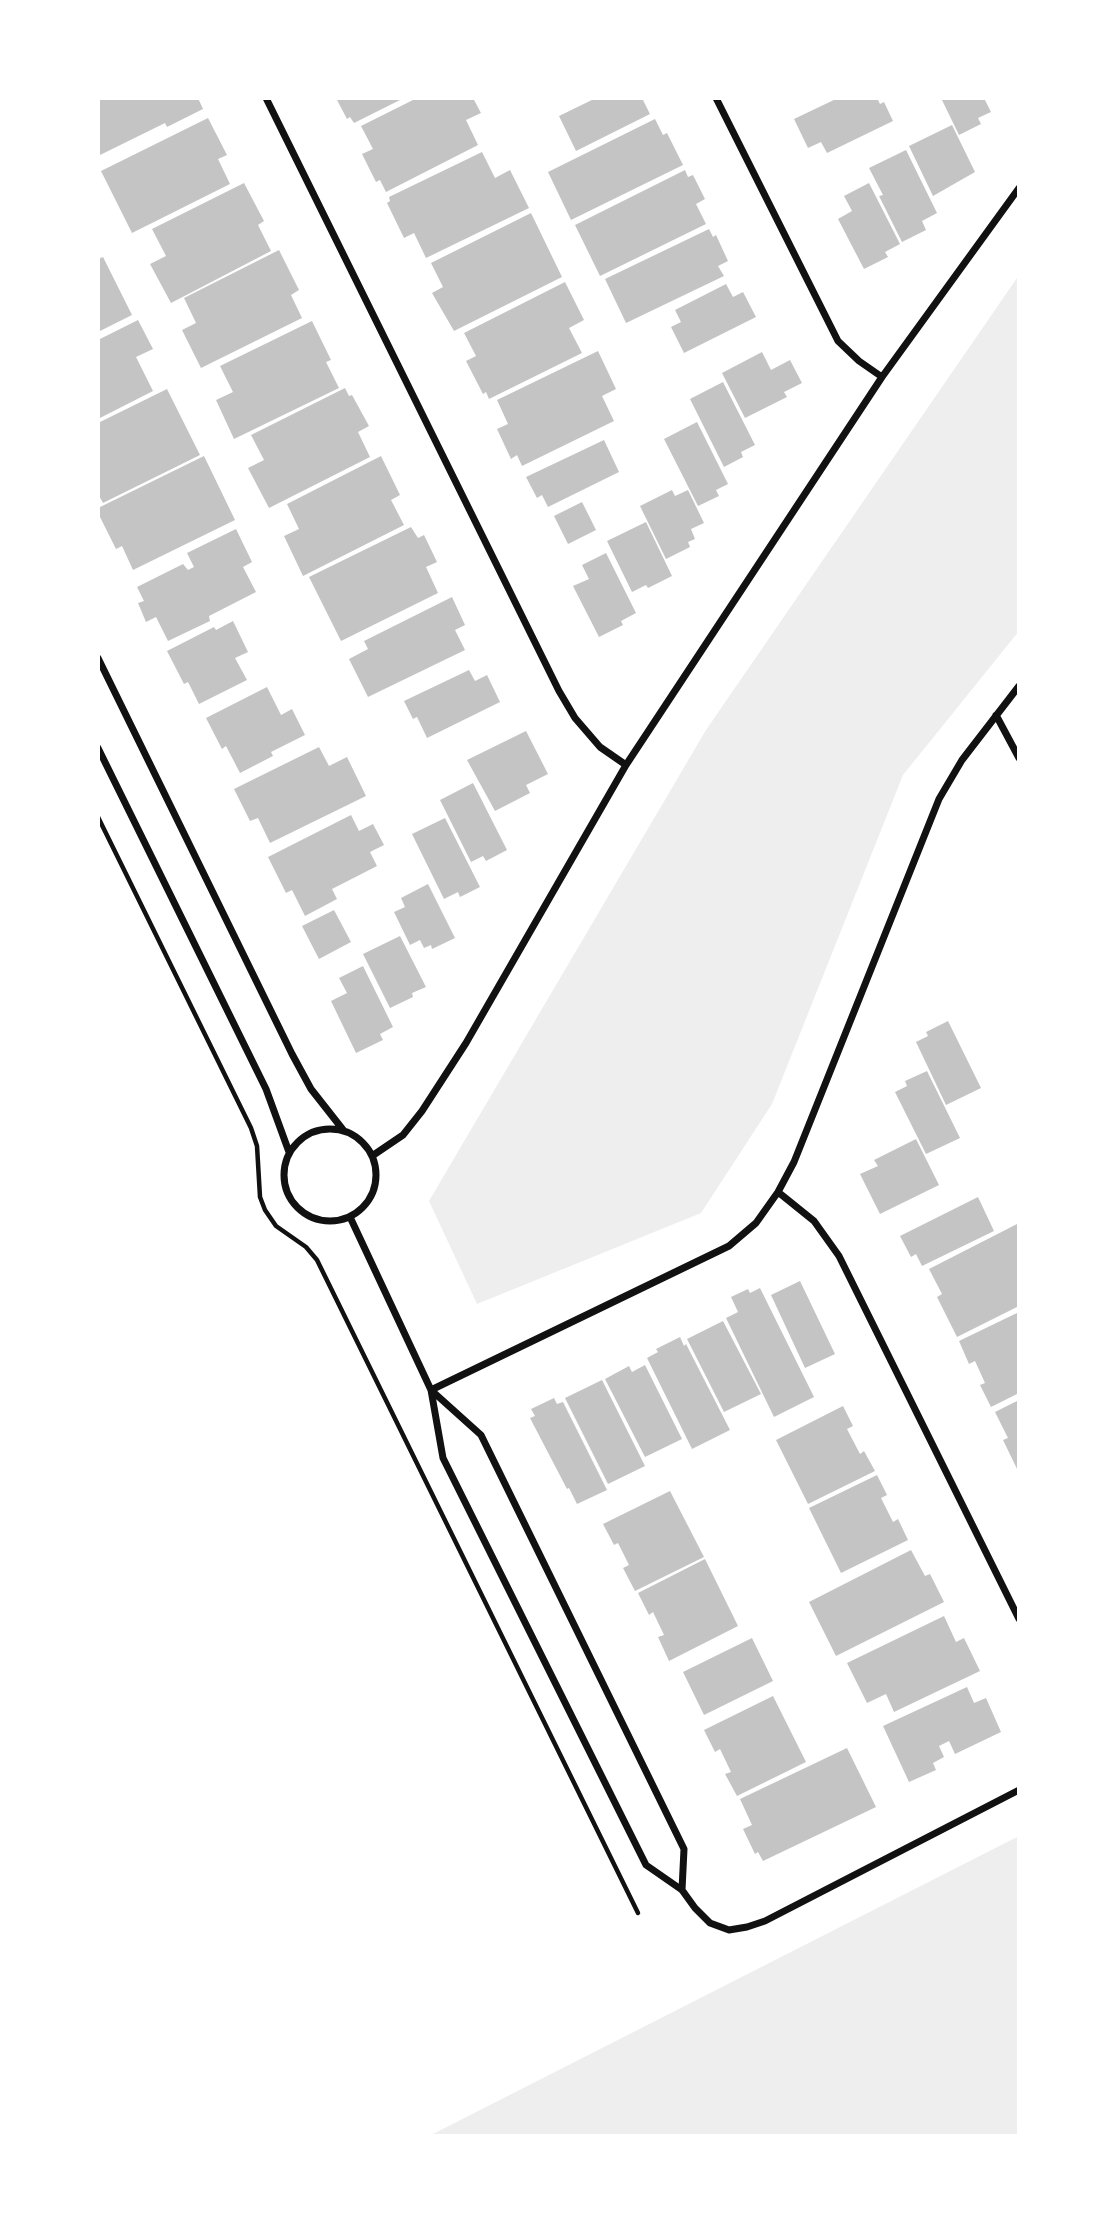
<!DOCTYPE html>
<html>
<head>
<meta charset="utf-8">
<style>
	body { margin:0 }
	#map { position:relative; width:1117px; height:2234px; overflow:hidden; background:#fff; font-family:"Work Sans",sans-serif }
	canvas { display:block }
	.frame { position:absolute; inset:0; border:100px solid #fff; pointer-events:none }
</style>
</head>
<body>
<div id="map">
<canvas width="1117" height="2234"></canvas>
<div class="frame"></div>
</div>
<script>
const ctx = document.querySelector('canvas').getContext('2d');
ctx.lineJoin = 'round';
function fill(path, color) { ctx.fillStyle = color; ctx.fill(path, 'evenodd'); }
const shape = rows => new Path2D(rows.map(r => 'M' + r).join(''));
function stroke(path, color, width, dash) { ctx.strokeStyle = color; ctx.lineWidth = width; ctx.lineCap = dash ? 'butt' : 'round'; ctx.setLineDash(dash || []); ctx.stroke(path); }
const green = shape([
	[1019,275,1019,631,903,775,772,1104,701,1213,477,1304,429,1201,706,730],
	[1019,1836,1019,2136,429,2136]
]);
const building = shape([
	[98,98,198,98,203,109,167,127,165,123,98,156],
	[336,98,404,98,354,123,350,117,347,119],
	[417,98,473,98,481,113,466,120,478,145,386,192,380,180,376,182,362,154,373,149,361,126],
	[596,98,649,98,643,100,650,114,576,151,559,116],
	[838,98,877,98,880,104,884,102,893,121,827,153,821,142,808,148,794,119],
	[941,98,984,98,991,112,978,118,981,124,959,135],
	[208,118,227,155,218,159,230,184,132,233,101,171],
	[655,119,663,135,667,133,683,165,571,220,548,172],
	[952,125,975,172,933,196,909,146],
	[906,150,937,213,922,221,926,230,902,242,879,196,883,195,869,168],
	[482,152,495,178,510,170,529,208,426,258,414,233,404,238,387,203,390,201,389,197],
	[685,170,688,177,693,175,705,199,696,204,706,224,600,276,575,225],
	[244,183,264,221,258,225,271,251,171,303,150,264,166,256,152,229],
	[869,183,900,244,885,252,888,257,864,269,838,219,852,211,844,196],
	[531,213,562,277,454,331,432,293,443,287,431,263],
	[709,229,713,237,716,235,728,261,718,266,724,276,626,323,605,279],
	[279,250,299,290,291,295,302,318,201,368,182,330,196,323,184,298],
	[103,257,132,315,98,332,98,259],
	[565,282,584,320,569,328,582,353,489,399,486,392,483,394,466,361,476,356,464,333],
	[726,284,733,297,743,292,756,317,684,353,671,327,681,322,675,310],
	[138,320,153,349,136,357,153,391,98,419,98,340],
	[312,321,331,360,326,362,339,388,234,439,216,400,233,392,220,366],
	[598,351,616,389,602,396,614,421,522,466,517,455,511,459,497,429,508,424,497,400],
	[762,352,771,370,790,360,802,383,784,392,787,397,745,418,722,373],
	[723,382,755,445,741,452,743,457,724,467,690,399],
	[345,388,349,396,352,395,369,426,358,432,370,457,269,508,248,468,264,460,251,435],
	[167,389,200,455,103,503,98,494,98,423],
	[697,422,728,484,716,490,719,496,698,506,664,439],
	[604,440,619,472,548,507,542,495,537,498,526,477],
	[204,456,235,520,133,570,122,546,116,549,98,513,98,508],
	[381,456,400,495,391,500,404,525,303,576,284,536,299,529,287,504],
	[672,490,675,496,688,490,704,523,691,529,695,539,688,542,690,547,666,559,640,506],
	[582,502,596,530,568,544,554,516],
	[646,522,672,576,648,588,646,585,632,592,607,541],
	[411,527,418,538,424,535,437,562,426,567,438,593,341,641,309,577],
	[236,529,252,562,243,567,256,592,209,616,210,621,168,641,156,617,146,622,138,603,144,601,137,587,183,564,188,570,194,567,187,553],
	[606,553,636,613,621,621,623,625,599,637,573,586,589,579,582,565],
	[452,597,465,625,455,630,465,650,368,697,349,659,368,649,364,641],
	[233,621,248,652,235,658,247,680,199,704,188,682,184,684,167,651,214,627,216,630],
	[469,670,475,681,487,675,500,702,427,738,417,717,413,719,404,701],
	[267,687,281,715,292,709,305,735,271,752,273,756,240,773,226,746,222,749,206,718],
	[526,731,548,774,526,785,530,793,495,811,467,760],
	[319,747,329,766,347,757,366,796,270,843,258,818,250,821,234,789],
	[473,783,507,850,486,861,483,856,471,862,440,800],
	[351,815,359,831,373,824,384,845,370,852,377,866,332,889,337,899,305,916,292,890,286,893,268,857],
	[445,818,480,887,460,897,458,892,444,899,412,834],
	[428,884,455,938,432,949,431,945,424,948,420,940,410,945,394,912,405,907,401,898],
	[334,910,351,942,319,959,302,926],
	[400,936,426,987,412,993,413,997,390,1008,363,954],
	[363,966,393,1027,380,1034,383,1040,356,1053,331,1001,347,993,339,978],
	[948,1021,981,1088,946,1105,916,1042,928,1036,926,1032],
	[927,1071,960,1138,926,1154,895,1092,907,1086,905,1081],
	[916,1139,939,1185,880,1214,860,1174,878,1166,874,1160],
	[978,1197,994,1231,922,1266,916,1254,911,1257,900,1236],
	[1019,1223,1019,1306,957,1337,937,1297,942,1294,929,1269],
	[800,1281,835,1354,805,1368,771,1295],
	[760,1288,814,1397,774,1417,726,1318,738,1312,731,1297,748,1289,750,1293],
	[1019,1312,1019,1393,991,1407,980,1385,985,1383,975,1361,969,1364,959,1341],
	[723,1321,761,1394,724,1412,687,1339],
	[680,1337,684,1346,686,1344,730,1430,692,1449,647,1358,658,1352,656,1349],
	[645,1365,682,1439,645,1457,605,1379,629,1366,632,1372],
	[602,1380,645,1466,608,1484,565,1398],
	[554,1398,557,1404,563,1402,607,1490,577,1504,569,1488,567,1489,530,1418,535,1416,531,1409],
	[1019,1400,1019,1473,1003,1440,1008,1438,995,1412],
	[843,1406,853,1426,847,1429,860,1454,864,1451,875,1471,808,1504,776,1440],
	[877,1475,887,1495,881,1498,893,1522,898,1519,908,1540,841,1573,809,1508],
	[670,1491,704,1557,635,1591,623,1568,629,1565,618,1543,614,1545,603,1524],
	[911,1550,925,1576,930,1574,944,1602,836,1656,809,1602],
	[705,1559,738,1626,669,1661,658,1637,664,1635,653,1612,649,1615,638,1593],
	[944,1616,956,1642,964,1638,980,1671,894,1712,886,1694,867,1703,847,1663],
	[752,1638,773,1681,704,1715,683,1672],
	[967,1687,974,1703,986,1698,1001,1732,955,1754,949,1741,939,1746,944,1757,933,1763,936,1770,909,1782,883,1726],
	[773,1696,806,1762,737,1796,725,1774,731,1772,720,1749,715,1752,704,1730],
	[847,1748,876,1807,763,1861,758,1852,755,1854,743,1829,752,1825,740,1799]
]);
const path = shape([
	[98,817,251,1128,257,1146,260,1197,265,1210,276,1226,306,1247,317,1260,638,1913]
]);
const minor = shape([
	[266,98,559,691,575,718,600,747,626,765],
	[716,98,838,341,859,361,882,377],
	[98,658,292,1054,311,1089,344,1131],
	[996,715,1019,758],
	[98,748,266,1089,289,1152],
	'284 1175a46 46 0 1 1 92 0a46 46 0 1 1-92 0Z',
	[372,1156,403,1135,422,1111,466,1043,626,765,882,377,1019,188],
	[778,1192,814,1221,839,1256,1019,1619],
	[350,1217,431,1390,443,1458,646,1865,682,1890,695,1908,710,1923,729,1930,747,1927,765,1921,1019,1790],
	[431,1390,729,1246,756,1223,778,1192,794,1162,939,799,962,760,1019,686],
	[431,1390,481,1435,684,1849,682,1890]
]);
fill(green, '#eee');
fill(building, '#c4c4c4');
stroke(path, '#111', 4.5);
stroke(minor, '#111', 7);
</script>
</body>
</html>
